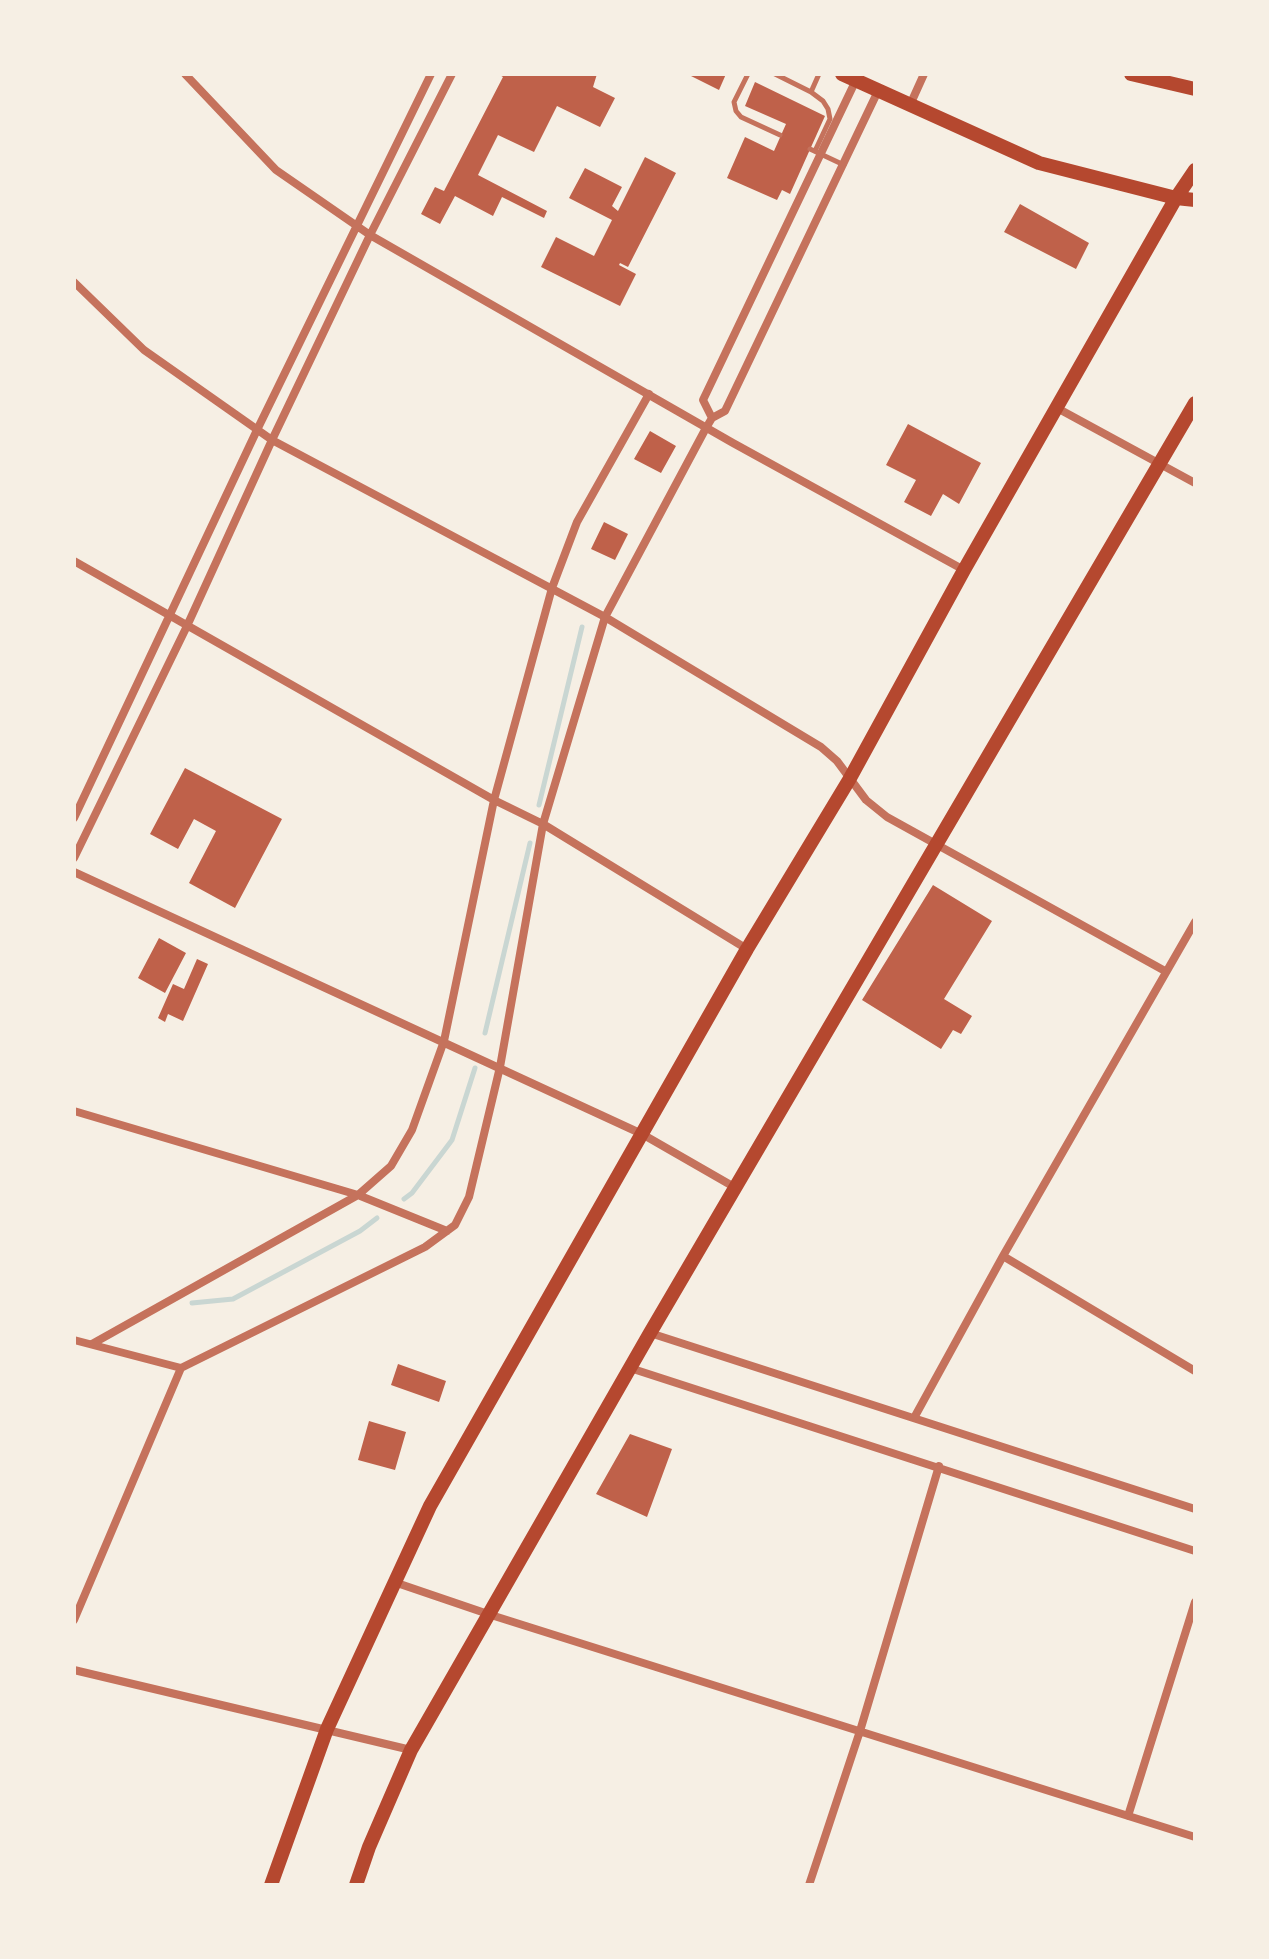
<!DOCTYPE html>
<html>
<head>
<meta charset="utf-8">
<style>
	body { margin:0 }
	#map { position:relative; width:1269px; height:1959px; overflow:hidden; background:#f6efe4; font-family:"Roboto Condensed",sans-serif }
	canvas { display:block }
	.frame { position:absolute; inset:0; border:76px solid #f6efe4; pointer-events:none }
</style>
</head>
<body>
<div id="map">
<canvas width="1269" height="1959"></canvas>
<div class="frame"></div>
</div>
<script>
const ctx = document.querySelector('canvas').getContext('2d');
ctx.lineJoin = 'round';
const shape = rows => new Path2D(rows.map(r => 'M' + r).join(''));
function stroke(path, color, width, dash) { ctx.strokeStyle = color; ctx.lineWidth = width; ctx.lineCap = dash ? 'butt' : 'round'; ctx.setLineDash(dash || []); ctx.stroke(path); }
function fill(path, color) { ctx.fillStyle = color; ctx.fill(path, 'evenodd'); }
const stream = shape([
	[539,805,582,627],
	[485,1033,530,843],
	[404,1199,412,1193,452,1140,475,1068],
	[192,1303,233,1299,360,1231,377,1218]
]);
const building = shape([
	[498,74,566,74,570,76,573,74,597,74,593,87,615,98,600,127,557,106,534,152,498,135,478,175,547,211,544,218,502,197,493,216,455,196,440,224,421,214,435,187,444,191,503,77],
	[687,74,726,74,719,90],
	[755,82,825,116,790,194,782,190,777,200,727,178,745,137,774,151,786,124,745,106],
	[645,157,676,173,628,267,620,263,619,265,636,274,620,306,541,267,556,237,594,256,612,220,569,198,585,168,622,187,612,206,618,211],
	[1020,204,1089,243,1076,269,1004,232],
	[908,424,981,463,959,504,943,494,931,516,904,502,916,480,886,465],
	[650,431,676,446,661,473,634,459],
	[604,522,628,534,615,560,591,549],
	[185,768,282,819,235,908,189,883,216,831,194,819,178,849,150,834],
	[933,885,992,921,944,999,972,1016,961,1034,953,1030,941,1049,862,1000],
	[159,938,186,953,165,993,138,978],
	[197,959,208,964,183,1021,168,1014,165,1022,158,1018,173,984,184,989],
	[398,1364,446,1381,439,1402,391,1385],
	[369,1421,406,1432,395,1470,358,1460],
	[630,1434,672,1449,647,1517,596,1494]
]);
const service = shape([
	[748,74,734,102,736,111,741,117,780,135],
	[775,74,811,92,819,74],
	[811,92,823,101,828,109,830,119,815,151],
	[810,149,844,165]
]);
const minor = shape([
	[185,74,276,170,370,235,733,443,964,570],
	[910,105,924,74],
	[74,282,144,350,272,440,605,617,821,747,837,761,866,800,887,817,1165,971],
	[1057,408,1195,483],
	[712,418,703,400,856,80],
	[74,561,494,800,543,824,747,949],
	[74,818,257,430,431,74],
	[74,858,187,626,272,440,370,235,452,74],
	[74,872,642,1134,736,1188],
	[74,1111,358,1195,447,1231],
	[1003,1256,1195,1371],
	[650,1333,1195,1509],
	[74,1340,181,1368,74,1620],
	[92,1344,358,1195,391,1166,412,1130,444,1041,494,800,552,588,577,522,649,394],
	[181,1368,425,1247,455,1225,469,1197,500,1067,543,824,605,617,706,428,712,418,725,411,878,91],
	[630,1368,1195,1551],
	[914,1418,1003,1256,1195,922],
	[394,1582,491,1615,1195,1837],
	[74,1670,411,1750],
	[1128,1816,1195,1602],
	[809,1885,860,1731,939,1466]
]);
const secondary = shape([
	[842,74,1039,163,1176,198,1195,200],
	[1131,74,1195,89],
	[271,1885,327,1729,430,1506,747,949,849,780,964,570,1176,198,1195,170],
	[356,1885,369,1847,411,1750,650,1333,1195,403]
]);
stroke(stream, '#c9d6d2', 5);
fill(building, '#bf614a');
stroke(service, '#c5725c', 5);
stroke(minor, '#c5725c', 8);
stroke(secondary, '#b5482f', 14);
</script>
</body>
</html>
